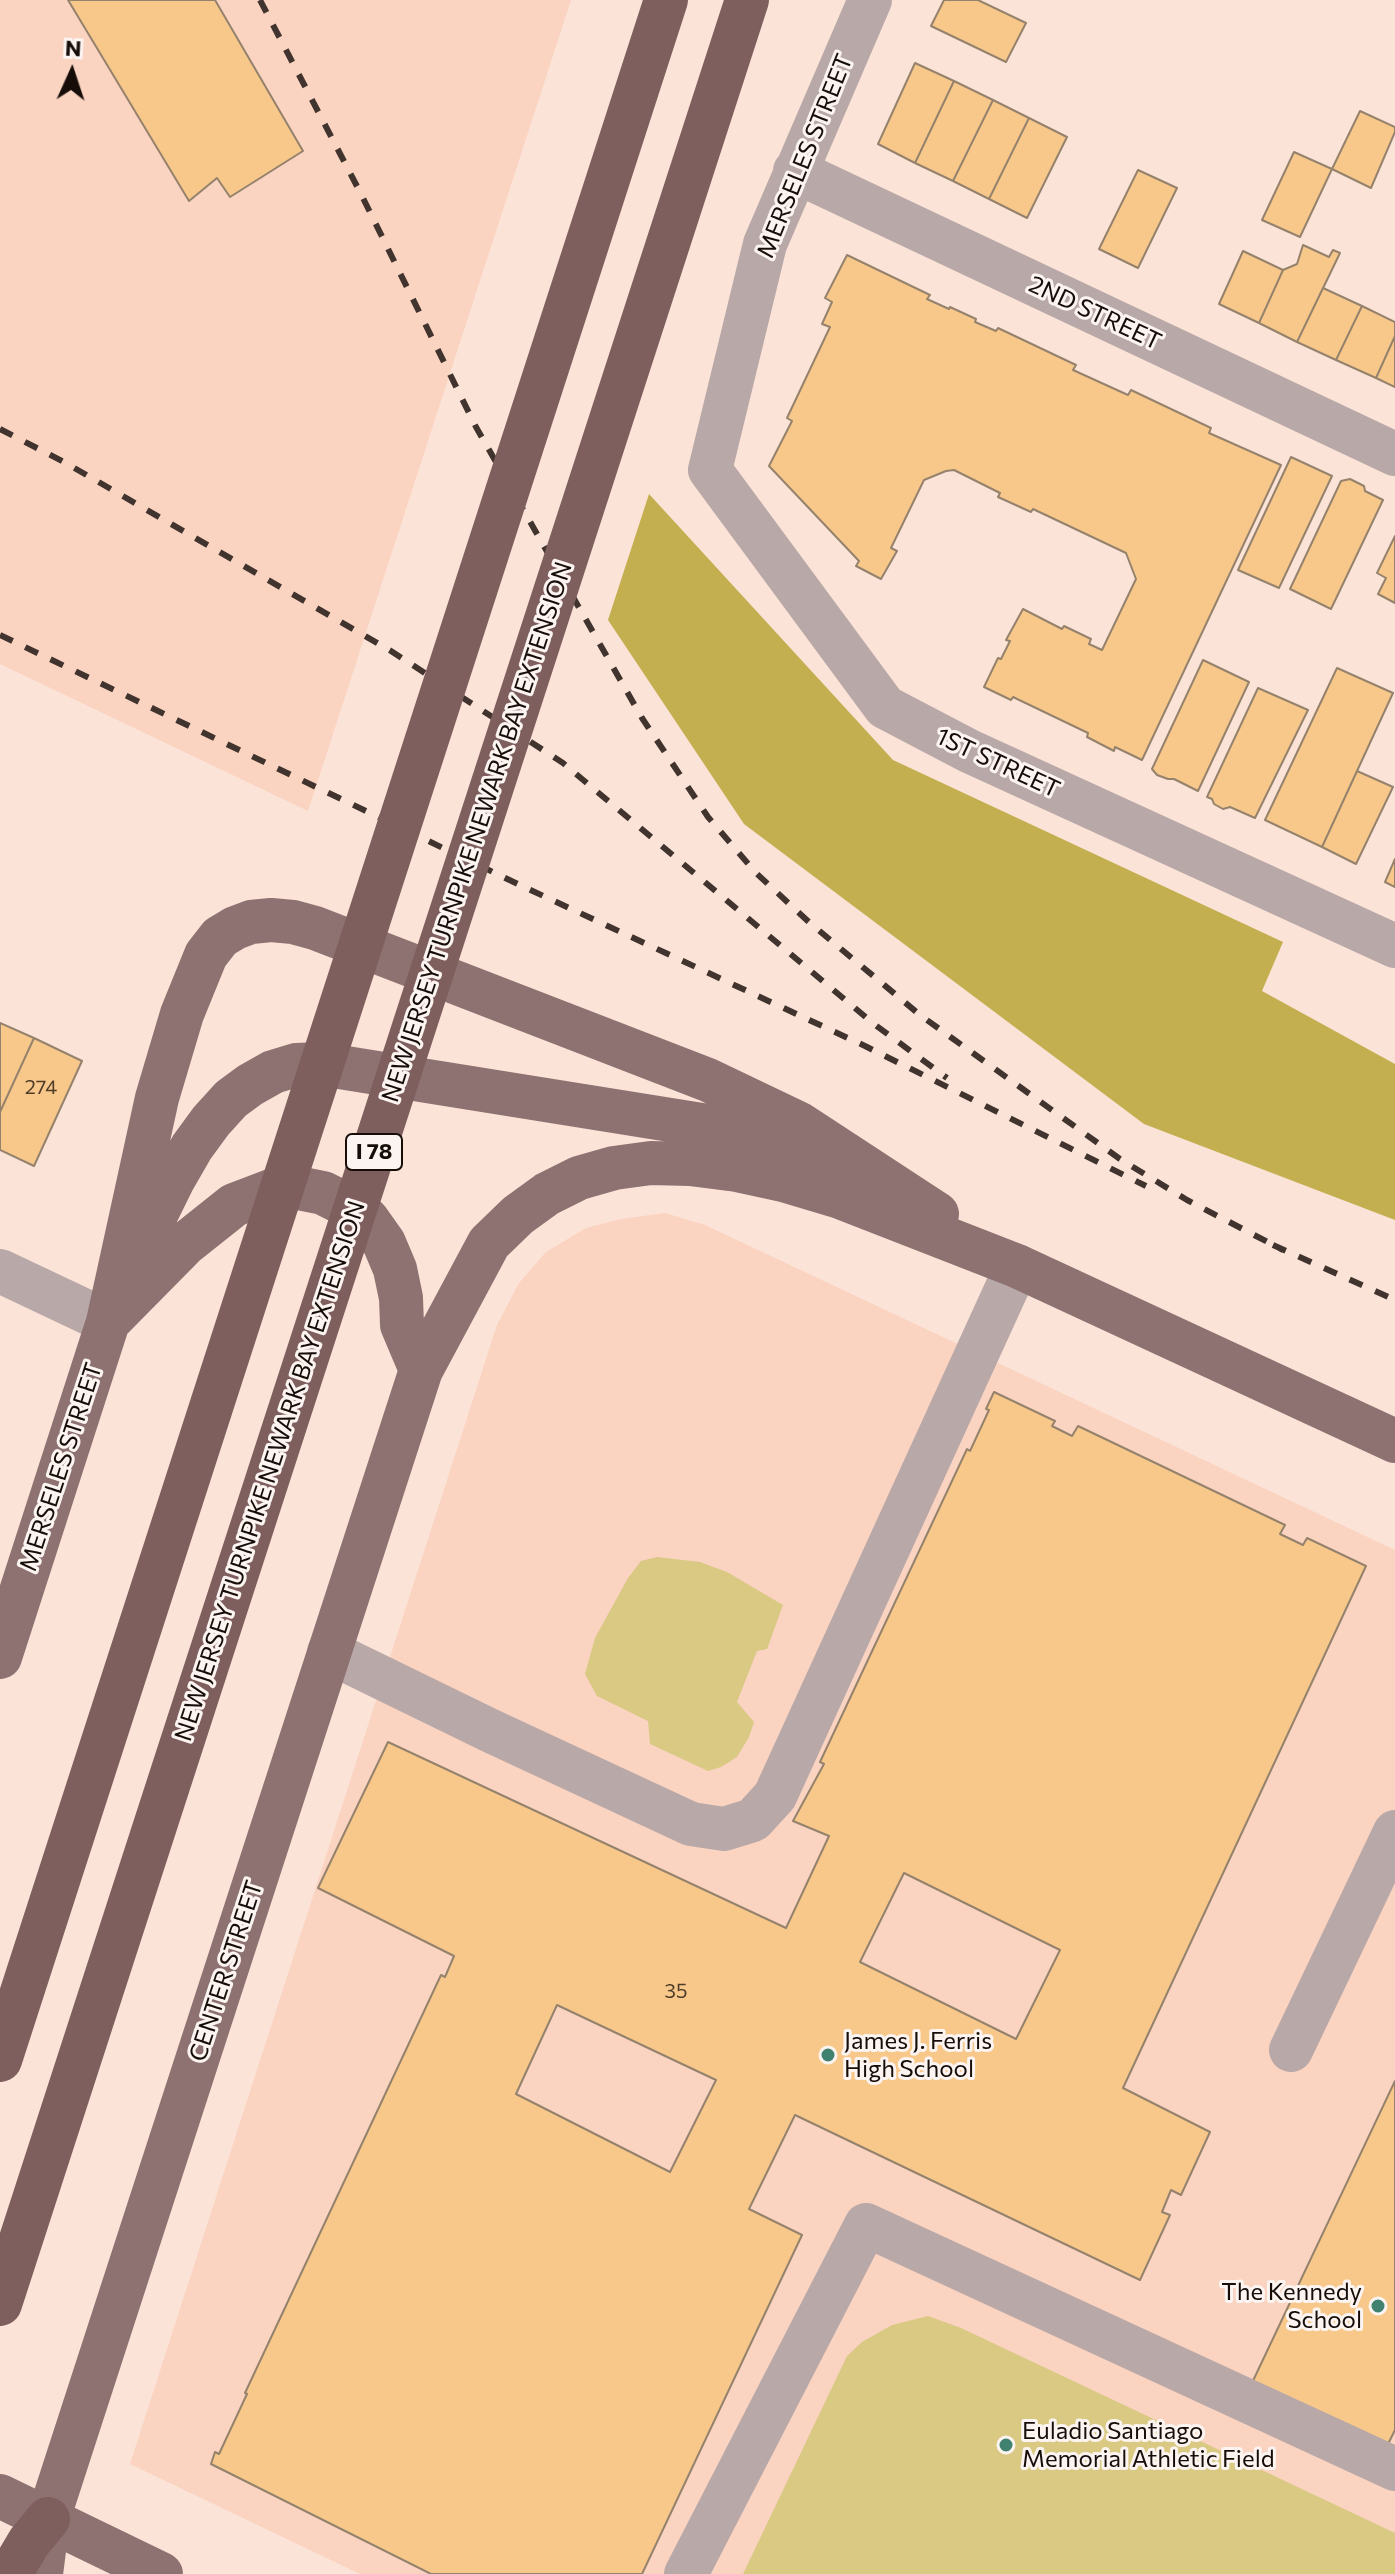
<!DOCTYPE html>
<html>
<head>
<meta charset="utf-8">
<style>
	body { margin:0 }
	#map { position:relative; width:1395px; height:2574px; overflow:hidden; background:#fce3d7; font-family:Commissioner,sans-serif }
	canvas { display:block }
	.north { position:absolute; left:32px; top:32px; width:80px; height:80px; -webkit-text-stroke:6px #fbf4f1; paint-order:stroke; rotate:3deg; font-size:22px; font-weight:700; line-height:32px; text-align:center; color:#170d08 }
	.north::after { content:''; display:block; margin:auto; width:28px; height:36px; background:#170d08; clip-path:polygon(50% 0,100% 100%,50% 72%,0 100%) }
</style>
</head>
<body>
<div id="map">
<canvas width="1395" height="2574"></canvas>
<div class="north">N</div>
</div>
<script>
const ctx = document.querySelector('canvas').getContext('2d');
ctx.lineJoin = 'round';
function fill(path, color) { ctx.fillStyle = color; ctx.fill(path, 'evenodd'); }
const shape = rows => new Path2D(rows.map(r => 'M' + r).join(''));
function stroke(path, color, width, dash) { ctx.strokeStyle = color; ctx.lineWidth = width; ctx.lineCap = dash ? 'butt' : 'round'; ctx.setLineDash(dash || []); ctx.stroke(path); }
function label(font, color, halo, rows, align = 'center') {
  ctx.font = font + ' Commissioner,sans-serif'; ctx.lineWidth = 6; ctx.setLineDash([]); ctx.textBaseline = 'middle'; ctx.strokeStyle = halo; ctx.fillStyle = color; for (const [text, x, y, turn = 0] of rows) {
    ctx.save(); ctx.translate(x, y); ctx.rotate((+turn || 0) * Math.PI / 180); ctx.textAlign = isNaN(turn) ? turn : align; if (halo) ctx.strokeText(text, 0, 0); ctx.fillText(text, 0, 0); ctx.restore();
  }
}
const built = shape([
	[0,0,571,0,308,811,0,664],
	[665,1213,705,1225,1395,1550,1395,2574,360,2574,130,2464,497,1325,519,1283,546,1252,586,1228,621,1219]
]);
const green = shape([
	[657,1557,700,1562,727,1572,783,1605,767,1649,757,1651,737,1702,754,1722,749,1737,737,1757,721,1767,708,1771,650,1744,648,1721,597,1696,585,1674,595,1638,628,1578,641,1561],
	[928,2316,961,2328,1395,2533,1395,2574,743,2574,847,2356,862,2342,892,2325]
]);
const forest = shape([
	[649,494,893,760,1283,942,1262,991,1395,1064,1395,1220,1144,1124,744,824,608,620]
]);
const building = shape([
	[68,0,215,0,303,151,230,197,217,178,189,201,68,0],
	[944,0,978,0,1026,23,1006,62,931,26,944,0],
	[915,63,954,81,915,163,878,144,915,63],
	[954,81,993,100,953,181,915,163,954,81],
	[993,100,1029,118,989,199,953,181,993,100],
	[1360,111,1395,127,1395,132,1371,188,1332,169,1360,111],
	[1029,118,1067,137,1027,218,989,199,1029,118],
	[1294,152,1332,169,1300,237,1262,220,1294,152],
	[1138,170,1177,188,1138,268,1099,249,1138,170],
	[1303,245,1329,257,1333,250,1340,253,1297,342,1259,323,1283,270,1297,264,1303,245],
	[1243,251,1283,270,1259,323,1219,304,1243,251],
	[847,255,930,295,927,299,949,309,950,307,976,319,975,322,996,331,998,328,1076,365,1073,370,1128,395,1131,390,1211,428,1209,433,1281,465,1142,760,1115,747,1114,751,1087,737,1088,733,1013,697,1011,700,984,687,998,658,1001,659,1010,641,1006,640,1023,609,1062,629,1064,626,1091,639,1089,644,1102,650,1136,579,1126,553,1033,509,1031,512,998,497,1000,493,954,470,946,471,924,480,891,548,897,551,881,579,856,566,859,561,769,466,792,421,787,418,830,327,822,324,832,302,825,298,847,255],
	[1323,288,1362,306,1336,360,1297,342,1323,288],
	[1362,306,1395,322,1395,336,1376,378,1336,360,1362,306],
	[1395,336,1395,387,1376,378,1395,336],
	[1291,457,1332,476,1279,588,1238,570,1291,457],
	[1350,479,1364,486,1365,491,1383,500,1331,609,1290,589,1341,481,1350,479],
	[1395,536,1395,603,1378,594,1386,578,1377,573,1395,536],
	[1203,660,1249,682,1198,791,1174,779,1168,779,1157,775,1152,769,1203,660],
	[1337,668,1393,693,1322,847,1265,820,1337,668],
	[1258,688,1308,710,1255,818,1230,807,1223,809,1214,804,1212,799,1207,797,1258,688],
	[1357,771,1393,787,1356,864,1322,847,1357,771],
	[1395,859,1395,887,1385,882,1395,859],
	[0,1023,34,1038,0,1112,0,1023],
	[34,1038,82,1061,34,1166,0,1150,0,1112,34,1038],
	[994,1392,1055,1421,1052,1426,1072,1436,1078,1426,1285,1525,1280,1534,1303,1545,1307,1538,1366,1566,1123,2088,1210,2132,1181,2195,1171,2190,1162,2212,1170,2215,1140,2280,795,2115,749,2209,802,2235,642,2574,431,2574,211,2464,215,2452,219,2454,247,2394,245,2393,441,1975,445,1977,454,1956,318,1888,388,1742,786,1928,829,1836,793,1821,824,1764,820,1762,967,1449,970,1451,989,1410,986,1409,994,1392],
	[904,1873,1060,1950,1016,2039,860,1962,904,1873],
	[557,2005,716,2080,670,2172,516,2094,557,2005],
	[1395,2081,1395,2430,1386,2448,1251,2385,1395,2081]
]);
const minor = shape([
	[870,0,765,244,710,470,885,707,969,751,1395,946],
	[795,171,1395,454],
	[0,1271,108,1322],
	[329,1652,491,1731,691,1824,724,1829,753,1820,775,1796,1017,1266],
	[1291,2050,1395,1832],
	[686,2574,866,2225,1395,2469]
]);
const major = shape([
	[143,1241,173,1180,192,1147,211,1121,231,1099,250,1085,273,1072,296,1065,321,1064,714,1127,754,1137,821,1164],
	[108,1322,185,1244,234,1205,276,1189,298,1188,323,1193,343,1203,367,1219,384,1243,395,1269,401,1298,402,1325,421,1370],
	[0,1657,108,1322,157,1098,182,1014,206,955,220,937,235,928,251,922,271,920,293,922,315,928,708,1080,798,1123,937,1214],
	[0,2496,161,2574],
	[41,2574,48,2519,421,1370,489,1243,518,1215,547,1194,579,1178,614,1168,651,1163,690,1164,737,1170,783,1180,840,1197,1017,1266,1395,1441]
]);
const highway = shape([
	[10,2574,29,2542,48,2519]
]);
const rail = shape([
	[260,0,360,192,476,427,642,718,708,817,756,873,810,923,920,1015,1120,1159,1187,1200,1283,1250],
	[0,429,64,462,391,651,563,763,874,1024,947,1078],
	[0,635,522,886,865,1046,1146,1186],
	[1273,1245,1395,1300]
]);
const highwayBridge = shape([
	[0,2060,666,0],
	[0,2304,747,0]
]);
const markers = [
	[828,2055,8,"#41816f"],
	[1378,2306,8,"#41816f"],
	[1006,2445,8,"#41816f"]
];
const numberNames = [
	["274",41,1087],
	["35",676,1991]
];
const shields = [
	[374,1152,56]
];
const shieldNames = [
	["I 78",374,1152]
];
const streetNames = [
	["MERSELES STREET",805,156,-68],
	["2ND STREET",1095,313,25],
	["1ST STREET",998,763,25],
	["NEW JERSEY TURNPIKE NEWARK BAY EXTENSION",477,832,-72],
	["MERSELES STREET",61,1467,-72],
	["NEW JERSEY TURNPIKE NEWARK BAY EXTENSION",270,1471,-72],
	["CENTER STREET",226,1971,-72]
];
const poiNames = [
	["James J. Ferris",844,2041],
	["High School",844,2069],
	["The Kennedy",1362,2292,"right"],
	["School",1362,2320,"right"],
	["Euladio Santiago",1022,2431],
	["Memorial Athletic Field",1022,2459]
];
fill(built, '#fad3c1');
fill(green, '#d9c983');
fill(forest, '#c3af4f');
fill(building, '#f8c88b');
stroke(building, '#95826c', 2);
stroke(minor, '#b8a8a7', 44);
stroke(major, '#8d7271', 44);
stroke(highway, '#7e5f5e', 44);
stroke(rail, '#41342e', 6, [14, 14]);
stroke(highwayBridge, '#7e5f5e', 44);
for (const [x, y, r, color] of markers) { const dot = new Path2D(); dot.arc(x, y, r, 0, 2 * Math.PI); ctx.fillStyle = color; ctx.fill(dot); stroke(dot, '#fbf4f1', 3); }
label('20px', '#4f3c29', null, numberNames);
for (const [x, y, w] of shields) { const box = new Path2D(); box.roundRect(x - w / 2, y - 18, w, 36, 6); ctx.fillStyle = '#fbf4f1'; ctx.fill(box); stroke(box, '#170d08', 2); }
label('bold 22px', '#170d08', null, shieldNames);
label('24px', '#170d08', '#fbf4f1', streetNames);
label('24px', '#170d08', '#fbf4f1', poiNames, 'left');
</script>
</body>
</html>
